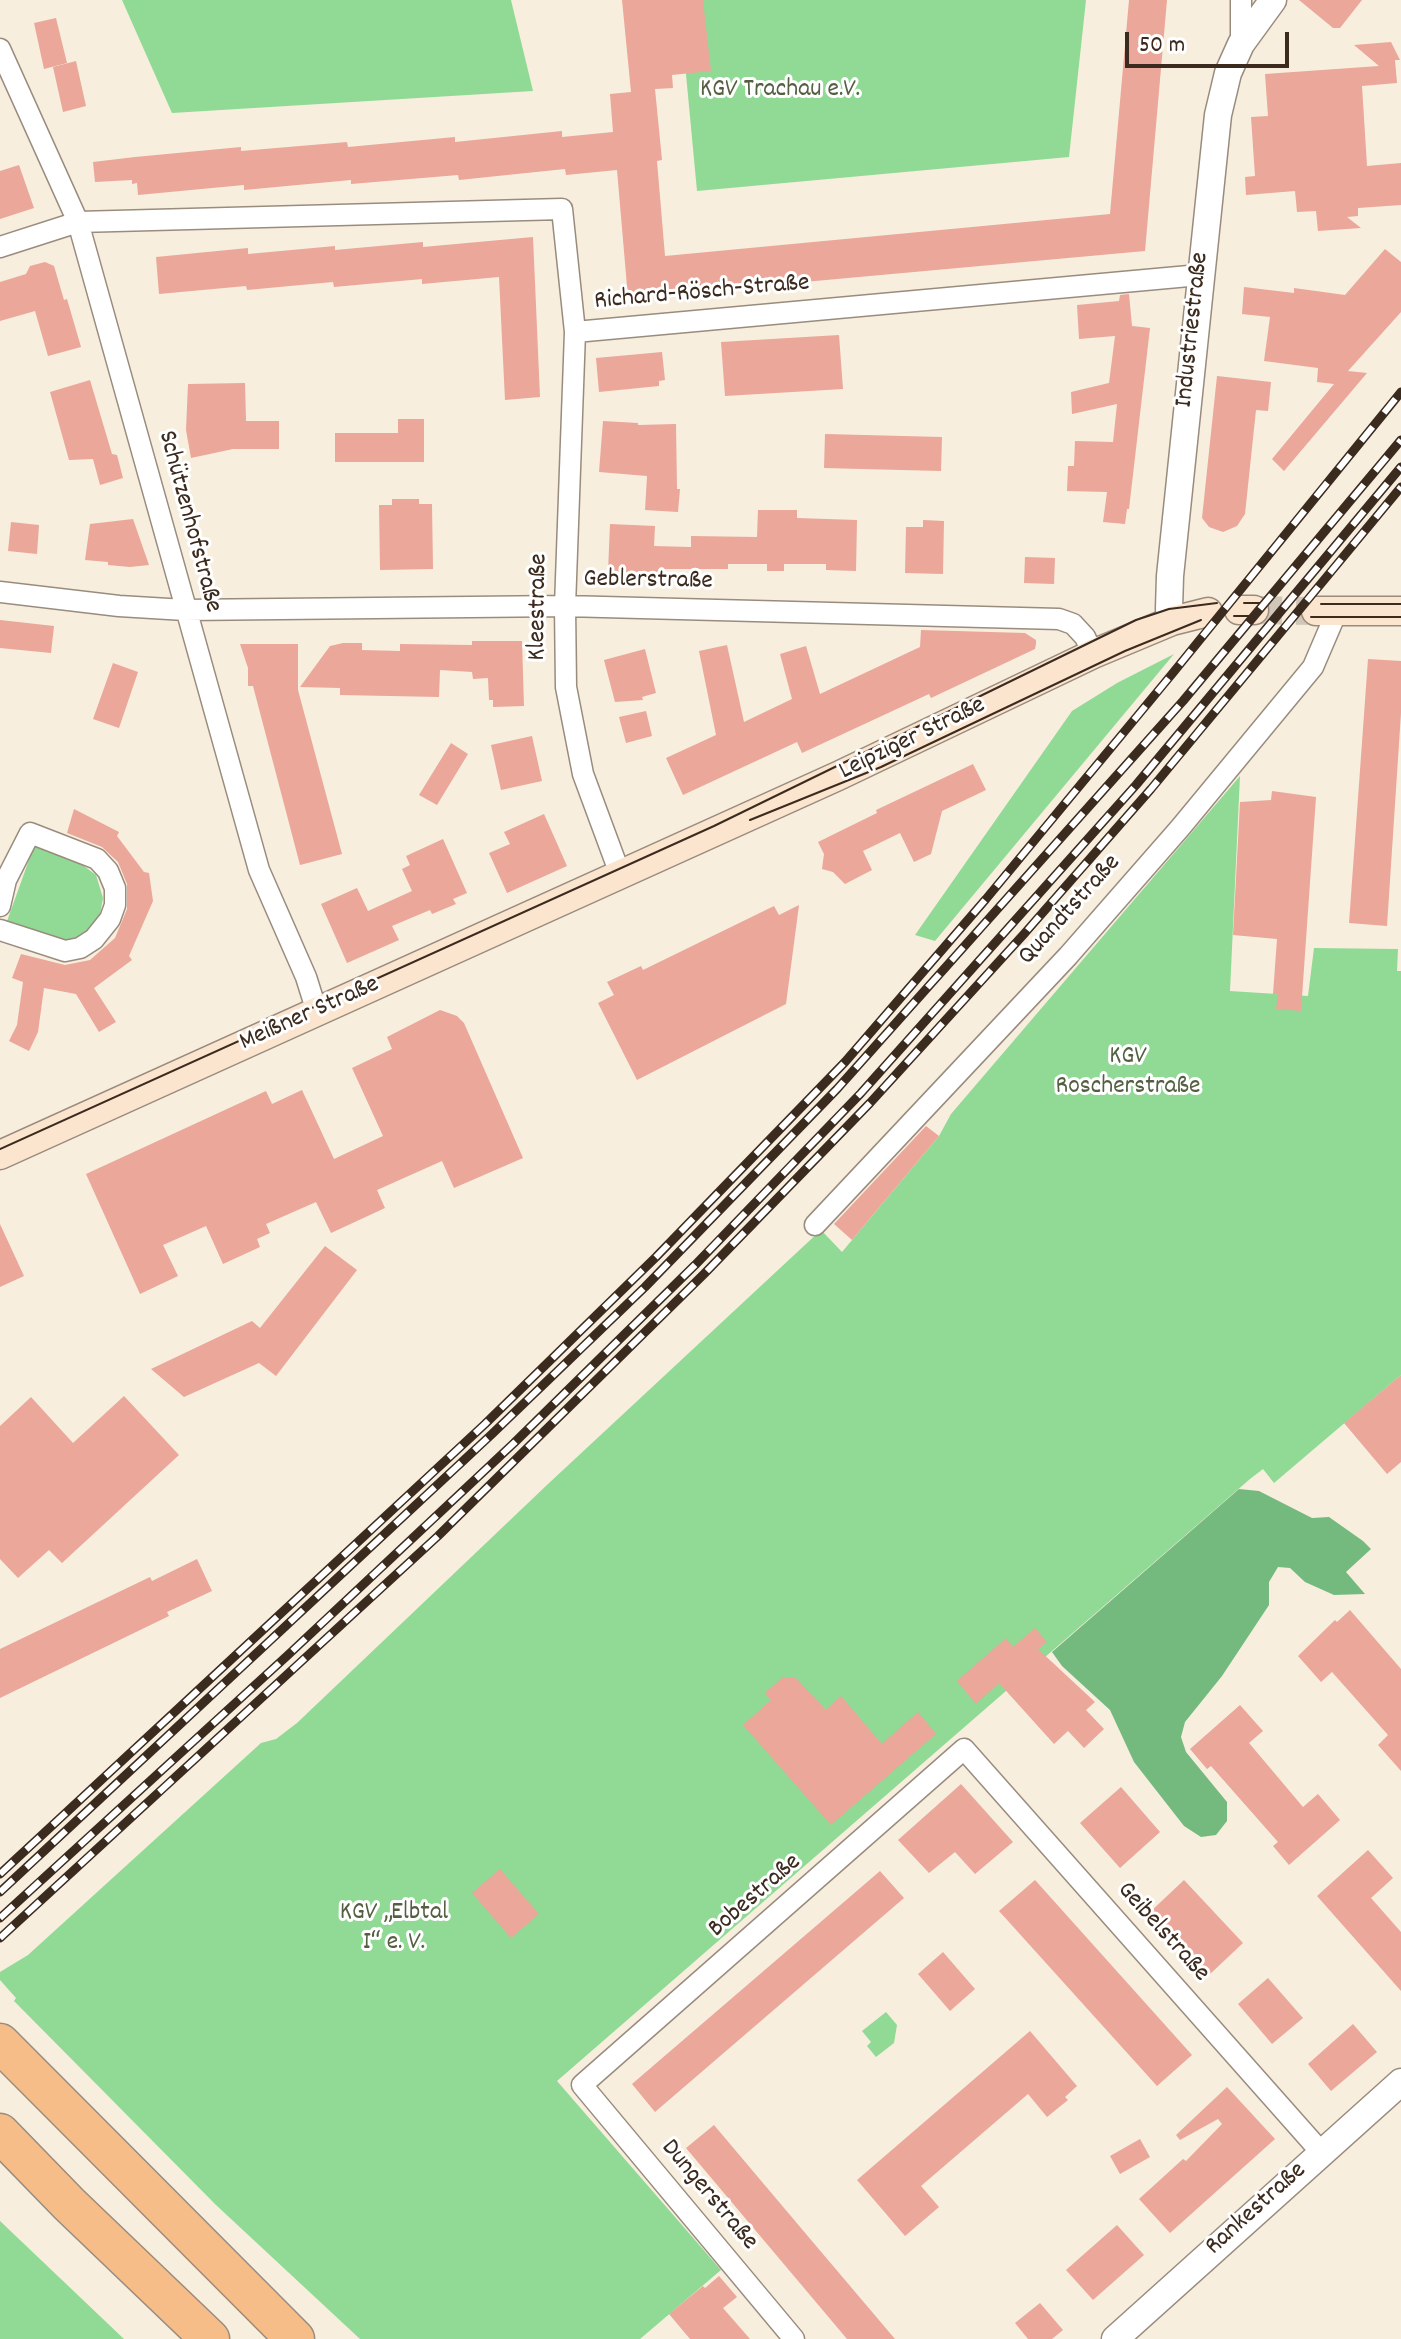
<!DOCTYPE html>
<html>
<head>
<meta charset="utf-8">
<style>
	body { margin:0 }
	#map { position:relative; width:1401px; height:2339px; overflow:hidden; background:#f7eede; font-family:Dekko,sans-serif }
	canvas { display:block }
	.scale { position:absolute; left:1125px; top:32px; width:164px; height:36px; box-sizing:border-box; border:4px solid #3b2a1e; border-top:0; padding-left:10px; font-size:24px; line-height:28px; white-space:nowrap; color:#3b2a1e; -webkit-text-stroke:6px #fff; paint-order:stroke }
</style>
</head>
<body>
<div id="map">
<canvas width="1401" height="2339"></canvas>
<div class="scale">50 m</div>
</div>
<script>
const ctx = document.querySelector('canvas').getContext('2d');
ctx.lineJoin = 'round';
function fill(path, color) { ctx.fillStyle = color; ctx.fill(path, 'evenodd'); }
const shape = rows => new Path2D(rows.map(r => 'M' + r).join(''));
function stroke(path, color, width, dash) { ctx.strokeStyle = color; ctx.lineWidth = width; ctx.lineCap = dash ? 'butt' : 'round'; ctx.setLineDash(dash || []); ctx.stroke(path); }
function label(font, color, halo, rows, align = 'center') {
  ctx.font = font + ' Dekko,sans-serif'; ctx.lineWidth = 6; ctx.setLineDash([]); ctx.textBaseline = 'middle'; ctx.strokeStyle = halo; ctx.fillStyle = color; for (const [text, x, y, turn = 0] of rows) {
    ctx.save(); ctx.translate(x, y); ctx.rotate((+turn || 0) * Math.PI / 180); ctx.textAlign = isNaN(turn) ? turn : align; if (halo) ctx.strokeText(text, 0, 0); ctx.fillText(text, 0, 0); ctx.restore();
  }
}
const green = shape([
	[122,0,511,0,533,91,172,113],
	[679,0,1086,0,1069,157,697,191],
	[1174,654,935,941,915,935,1072,711,1117,683],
	[1240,776,1230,991,1308,996,1314,948,1398,949,1397,971,1401,971,1401,1375,1274,1483,1263,1469,1250,1479,557,2081,721,2270,640,2339,360,2339,216,2205,14,2001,16,1998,0,1980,0,1972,28,1955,261,1743,276,1739,297,1723,548,1484,821,1230,842,1252,939,1136,951,1114],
	[34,846,72,857,96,875,103,898,98,925,83,939,51,940,6,924],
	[886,2012,897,2025,894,2043,876,2057,867,2046,871,2042,862,2031],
	[0,2221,124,2339,0,2339]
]);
const forest = shape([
	[1239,1489,1259,1491,1312,1518,1329,1517,1363,1541,1371,1549,1346,1572,1365,1594,1334,1595,1305,1582,1290,1568,1278,1567,1269,1582,1269,1605,1222,1676,1185,1722,1181,1737,1186,1752,1227,1802,1227,1821,1216,1835,1201,1837,1184,1826,1134,1762,1110,1710,1062,1666,1052,1652]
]);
const building = shape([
	[622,0,703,0,711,71,672,75,673,88,655,89,662,160,657,161,665,256,1110,214,1129,0,1167,0,1145,251,628,298,617,170,566,175,565,169,459,180,458,175,351,184,351,180,244,190,244,185,138,195,137,183,132,184,132,180,95,182,93,162,135,157,241,147,241,151,347,142,348,147,455,137,455,142,562,131,562,137,613,132,610,94,631,92],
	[1299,0,1362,0,1340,28,1333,28],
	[56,18,67,63,44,69,34,23],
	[1391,42,1400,60,1395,60,1397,83,1362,86,1367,166,1401,163,1401,205,1358,208,1358,216,1347,217,1361,228,1318,231,1316,211,1297,212,1295,191,1246,195,1245,177,1255,176,1251,117,1268,116,1265,74,1379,66,1354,45],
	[76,61,86,106,63,112,53,67],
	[19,165,34,208,0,219,0,171],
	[533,237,540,397,505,400,499,277,422,284,422,279,334,287,333,282,247,290,246,286,159,294,156,257,248,248,248,254,335,246,335,250,423,242,423,247],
	[1385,249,1401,262,1401,312,1348,371,1367,373,1284,471,1272,459,1334,384,1317,382,1318,368,1264,361,1270,317,1242,314,1244,287,1294,293,1294,288,1345,295],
	[45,262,54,266,64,300,67,299,81,347,48,356,35,311,0,321,0,282,26,274,30,266],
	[1129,294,1132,326,1150,328,1129,509,1127,509,1125,524,1103,522,1107,492,1067,491,1068,466,1074,466,1075,441,1113,442,1117,404,1072,414,1071,392,1109,383,1115,336,1079,339,1077,305,1119,301,1120,295],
	[839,335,843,389,725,396,721,342],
	[662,352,665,380,659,381,659,386,599,392,596,358],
	[1217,376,1271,382,1268,411,1256,410,1245,514,1237,526,1223,532,1209,527,1202,518],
	[90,380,112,454,117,455,123,478,100,485,93,459,69,460,50,392],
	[245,383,246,421,279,421,279,449,233,449,191,458,186,430,188,384],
	[398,419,424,419,424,462,335,462,335,433,398,433],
	[603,421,638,423,638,425,676,424,677,489,680,489,678,512,645,510,647,476,599,472],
	[825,434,942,437,941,471,824,468],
	[392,499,419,499,419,504,432,504,433,569,380,570,379,505,392,505],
	[758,510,797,510,797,518,857,520,856,571,826,570,826,564,784,564,784,571,767,571,767,564,728,564,728,569,659,569,659,574,608,572,610,524,655,526,654,546,691,547,691,536,757,537],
	[133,519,149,565,130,567,108,565,108,562,85,560,90,524],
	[923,520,944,521,943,574,905,573,906,527,923,527],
	[11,522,39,525,37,554,8,551],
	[1025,557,1055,558,1054,584,1024,583],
	[0,620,54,626,51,653,0,648],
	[921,630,1025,633,1036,640,1036,644,1035,649,931,698,929,694,802,753,797,742,683,795,666,758,716,735,699,651,727,645,744,722,792,699,780,654,806,646,820,694,920,647],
	[472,641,522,641,524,706,493,707,493,700,489,700,488,678,473,679,472,672,440,670,439,697,340,695,340,688,300,687,330,646,343,643,362,643,362,650,400,651,400,644,472,645],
	[240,644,298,644,298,690,342,854,300,865,253,686,248,686,248,668],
	[645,649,656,693,642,697,643,700,615,702,604,660],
	[1368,659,1401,661,1401,713,1387,926,1349,923],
	[113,663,138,672,119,728,93,719],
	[646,711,652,736,626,743,619,717],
	[532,736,542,781,501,790,491,745],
	[451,743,468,754,437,805,419,795],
	[973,764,986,790,942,811,931,854,914,862,900,833,863,851,872,870,845,884,833,872,822,869,824,854,818,842,877,813,876,810],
	[1272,791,1316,797,1301,1011,1276,1009,1278,994,1273,994,1277,939,1233,935,1240,802,1271,800],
	[74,809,119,832,117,836,144,872,149,873,153,901,129,956,132,960,94,988,116,1022,99,1032,76,994,44,988,38,1032,29,1051,9,1041,17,1025,23,982,12,978,21,954,65,965,90,960,115,938,127,909,127,884,118,862,102,847,67,833],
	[544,814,567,866,507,893,489,853,510,844,504,832],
	[443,839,467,893,453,899,456,904,432,914,430,910,392,926,399,940,347,963,321,904,357,888,368,911,412,891,402,869,410,865,406,856],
	[799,905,786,1004,637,1080,598,1003,614,995,607,982,641,966,643,970,774,906,779,915],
	[440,1010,457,1016,464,1023,523,1158,454,1188,442,1161,377,1190,385,1208,331,1233,316,1202,266,1224,270,1233,257,1239,260,1247,223,1264,206,1226,163,1245,178,1276,140,1294,86,1174,266,1091,272,1104,302,1090,334,1159,383,1136,352,1068,392,1049,387,1037],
	[926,1126,939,1136,852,1240,834,1224],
	[0,1224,24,1276,0,1287],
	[325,1246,357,1270,276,1376,259,1363,184,1397,151,1369,252,1321,260,1328],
	[1401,1375,1401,1462,1387,1474,1344,1423],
	[124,1396,179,1455,62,1563,49,1550,18,1578,0,1559,0,1426,31,1397,73,1443],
	[197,1559,212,1591,167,1612,169,1616,0,1698,0,1649,150,1577,152,1581],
	[1350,1610,1401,1669,1401,1771,1378,1745,1388,1735,1332,1672,1321,1682,1298,1656,1335,1620,1337,1622],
	[1035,1628,1047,1642,1038,1649,1095,1702,1086,1710,1104,1729,1084,1748,1068,1731,1054,1744,999,1683,976,1704,957,1681,1006,1638,1013,1647],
	[783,1677,796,1678,826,1710,841,1696,882,1744,918,1712,936,1734,831,1825,743,1725,771,1700,765,1693],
	[1240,1705,1263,1731,1249,1743,1303,1807,1318,1794,1340,1820,1289,1865,1273,1846,1278,1842,1211,1766,1207,1769,1190,1749],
	[961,1784,1013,1842,975,1874,955,1852,929,1873,898,1840],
	[1121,1787,1160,1832,1120,1868,1080,1823],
	[1368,1850,1393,1878,1371,1898,1401,1932,1401,1991,1317,1896],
	[500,1869,539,1914,511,1938,472,1893],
	[880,1871,904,1898,655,2112,632,2084],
	[1035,1880,1192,2055,1157,2086,999,1911],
	[1184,1880,1243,1943,1208,1976,1149,1913],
	[943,1952,975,1989,950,2011,918,1974],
	[1268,1978,1303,2018,1272,2044,1238,2004],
	[1353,2024,1377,2052,1331,2091,1308,2064],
	[1030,2031,1077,2086,1065,2097,1068,2100,1047,2117,1028,2094,921,2186,939,2207,905,2236,857,2180],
	[1227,2087,1275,2139,1170,2233,1139,2199,1183,2159,1186,2161,1222,2124,1218,2119,1180,2140,1176,2135],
	[714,2125,817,2247,895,2339,847,2339,686,2148],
	[1140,2139,1150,2157,1120,2174,1110,2156],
	[1117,2225,1144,2255,1093,2300,1066,2270],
	[719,2276,737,2297,723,2308,750,2339,690,2339,669,2314,703,2286,705,2288],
	[1040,2303,1063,2330,1052,2339,1028,2339,1015,2323]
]);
const secondaryTunnel = shape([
	[1254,610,1316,611]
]);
const minor = shape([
	[1241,44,1241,0],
	[0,49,78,222,259,870,306,977,317,1012],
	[0,247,78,222,562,209,575,332,565,606,566,687,583,774,620,874],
	[575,332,1200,275],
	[0,592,119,606,185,610,565,606,1059,619,1073,624,1085,637,1093,654],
	[0,906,6,880,30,833,97,859,108,871,115,888,115,905,110,919,94,939,80,948,65,951,0,930],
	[815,1225,1068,956,1180,828,1313,667,1337,611],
	[794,2339,582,2085,964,1749,1321,2152]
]);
const tertiary = shape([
	[1172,621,1169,609,1170,576,1218,115,1228,73,1241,44,1273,0],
	[1115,2339,1401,2082]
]);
const secondary = shape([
	[1239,610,1254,610],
	[1316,611,1401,611],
	[0,1155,838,776,1093,654,1172,621,1208,612]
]);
const motorway = shape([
	[0,2043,295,2339],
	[0,2133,69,2204,210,2339]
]);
const tram = shape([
	[1244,603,1260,603],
	[1321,604,1401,604],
	[1234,616,1249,616],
	[1311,617,1401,617],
	[750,820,881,767,1125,651,1201,620],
	[0,1149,714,826,1136,620,1169,609,1217,603]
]);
const rail = shape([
	[0,1874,485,1424,656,1257,845,1062,986,899,1172,674,1401,392],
	[0,1892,492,1434,645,1287,837,1089,1183,701,1401,440],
	[0,1918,288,1655,514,1443,695,1265,861,1093,1136,785,1401,467],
	[0,1938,438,1536,704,1274,870,1103,1024,934,1151,789,1401,487]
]);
const parkNames = [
	["KGV Trachau e.V.",780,91],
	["KGV",1128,1058],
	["Roscherstraße",1128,1088],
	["KGV „Elbtal",394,1914],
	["I“ e. V.",394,1944]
];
const streetNames = [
	["Richard-Rösch-Straße",702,294,-5],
	["Industriestraße",1194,330,-84],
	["Schützenhofstraße",188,522,75],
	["Geblerstraße",648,582,1],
	["Kleestraße",540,607,-89],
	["Leipziger Straße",913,740,-26],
	["Quandtstraße",1071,911,-48],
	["Meißner Straße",310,1015,-24],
	["Bobestraße",756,1897,-41],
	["Geibelstraße",1162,1933,48],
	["Dungerstraße",708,2196,50],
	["Rankestraße",1257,2210,-42]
];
fill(green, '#90da95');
fill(forest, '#74ba7e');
fill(building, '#eaa79a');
stroke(secondaryTunnel, '#d1c7b8', 28, [28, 14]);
stroke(minor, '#998c7e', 23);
stroke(tertiary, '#998c7e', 29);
stroke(secondary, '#998c7e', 31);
stroke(motorway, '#998c7e', 41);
stroke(minor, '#fff', 20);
stroke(tertiary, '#fff', 26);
stroke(secondary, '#fce5cf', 28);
stroke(motorway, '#f7bd88', 38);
stroke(tram, '#3b2a1e', 2);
stroke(rail, '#3b2a1e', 9);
stroke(rail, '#fff', 6, [18]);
label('26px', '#545f42', '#fff', parkNames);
label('26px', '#3b2a1e', '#fff', streetNames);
</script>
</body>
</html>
